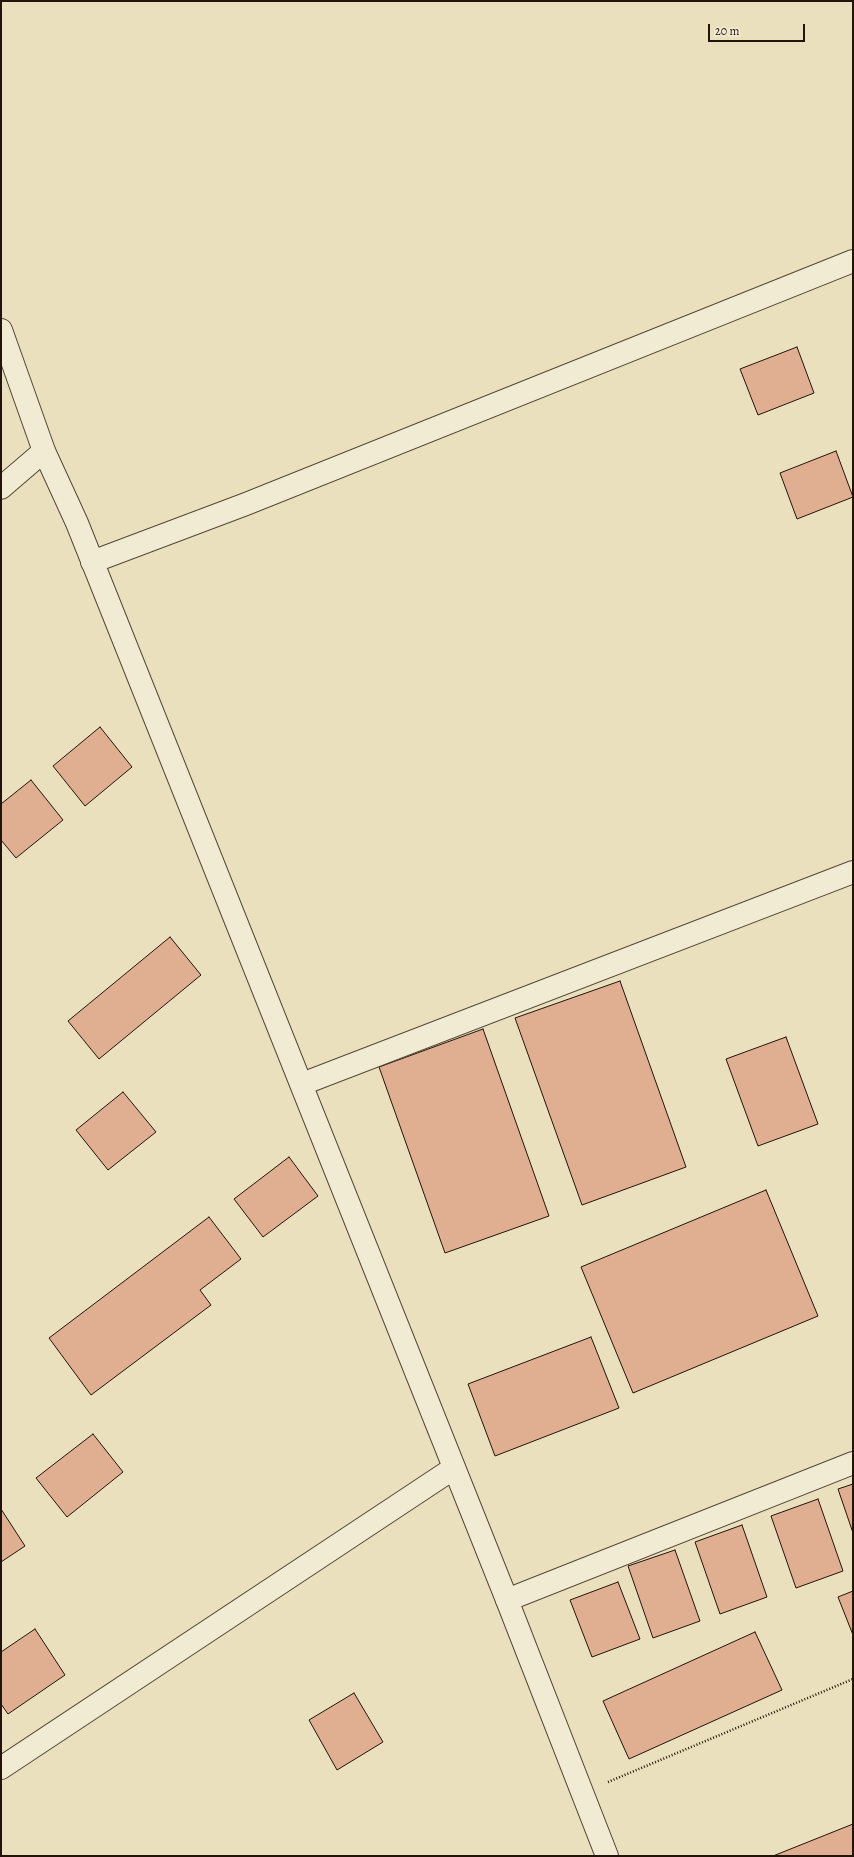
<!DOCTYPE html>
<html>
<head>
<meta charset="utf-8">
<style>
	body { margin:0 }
	#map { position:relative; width:854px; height:1857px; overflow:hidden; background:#ebe0bd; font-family:Alegreya,serif }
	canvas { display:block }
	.frame { position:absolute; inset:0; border:2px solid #221409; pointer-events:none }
	.scale { position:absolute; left:708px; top:24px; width:97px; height:18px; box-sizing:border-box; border:2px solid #221409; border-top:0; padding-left:5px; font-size:12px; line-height:14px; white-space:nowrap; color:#221409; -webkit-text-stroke:3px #f2ebd4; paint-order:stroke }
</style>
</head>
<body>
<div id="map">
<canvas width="854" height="1857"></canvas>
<div class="frame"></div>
<div class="scale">20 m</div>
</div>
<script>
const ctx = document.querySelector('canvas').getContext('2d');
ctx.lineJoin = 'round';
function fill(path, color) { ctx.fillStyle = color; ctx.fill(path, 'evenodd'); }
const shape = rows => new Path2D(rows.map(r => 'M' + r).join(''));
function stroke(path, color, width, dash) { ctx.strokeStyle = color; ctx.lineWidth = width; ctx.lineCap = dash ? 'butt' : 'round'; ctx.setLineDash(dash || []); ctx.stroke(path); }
const building = shape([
	[797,347,814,393,758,415,740,369,797,347],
	[836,451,853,497,797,519,780,473,836,451],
	[100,727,132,767,85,806,53,766,100,727],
	[31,780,63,820,16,858,1,840,1,804,31,780],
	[170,937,201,975,99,1059,68,1021,170,937],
	[620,981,686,1167,582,1205,515,1018,620,981],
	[483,1029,549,1216,445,1253,379,1067,483,1029],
	[786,1037,818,1124,758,1146,726,1059,786,1037],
	[123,1092,156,1132,108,1170,76,1130,123,1092],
	[289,1157,318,1196,263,1237,234,1199,289,1157],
	[766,1190,818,1316,633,1393,581,1267,766,1190],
	[209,1217,241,1259,200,1290,211,1305,91,1395,49,1338,209,1217],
	[591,1337,619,1408,495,1456,468,1384,591,1337],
	[93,1434,123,1472,67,1517,36,1478,93,1434],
	[853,1484,853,1533,838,1489,853,1484],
	[818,1499,843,1571,796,1588,771,1516,818,1499],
	[1,1509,25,1546,1,1562,1,1509],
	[742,1525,767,1597,720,1614,695,1542,742,1525],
	[675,1550,700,1621,653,1638,628,1566,675,1550],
	[618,1582,640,1639,592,1657,570,1600,618,1582],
	[853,1591,853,1635,838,1597,853,1591],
	[35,1629,65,1675,8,1714,1,1704,1,1652,35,1629],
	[755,1632,782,1690,629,1759,603,1701,755,1632],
	[354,1693,383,1742,337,1770,309,1720,354,1693],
	[853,1824,853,1856,773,1856,853,1824]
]);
const path = shape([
	[608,1782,853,1679]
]);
const minor = shape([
	[1,488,44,451],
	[92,562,246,504,853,261],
	[302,1084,853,872],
	[507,1600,853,1463],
	[1,1768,454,1468]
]);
const tertiary = shape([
	[1,330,44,451,77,523,507,1600,607,1856]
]);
fill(building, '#e0ae91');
stroke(building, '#221409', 1);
stroke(minor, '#544736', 24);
stroke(tertiary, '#544736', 24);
stroke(path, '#221409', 2.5, [1, 2]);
stroke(minor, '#f2ebd4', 22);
stroke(tertiary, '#f2ebd4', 22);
</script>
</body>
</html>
